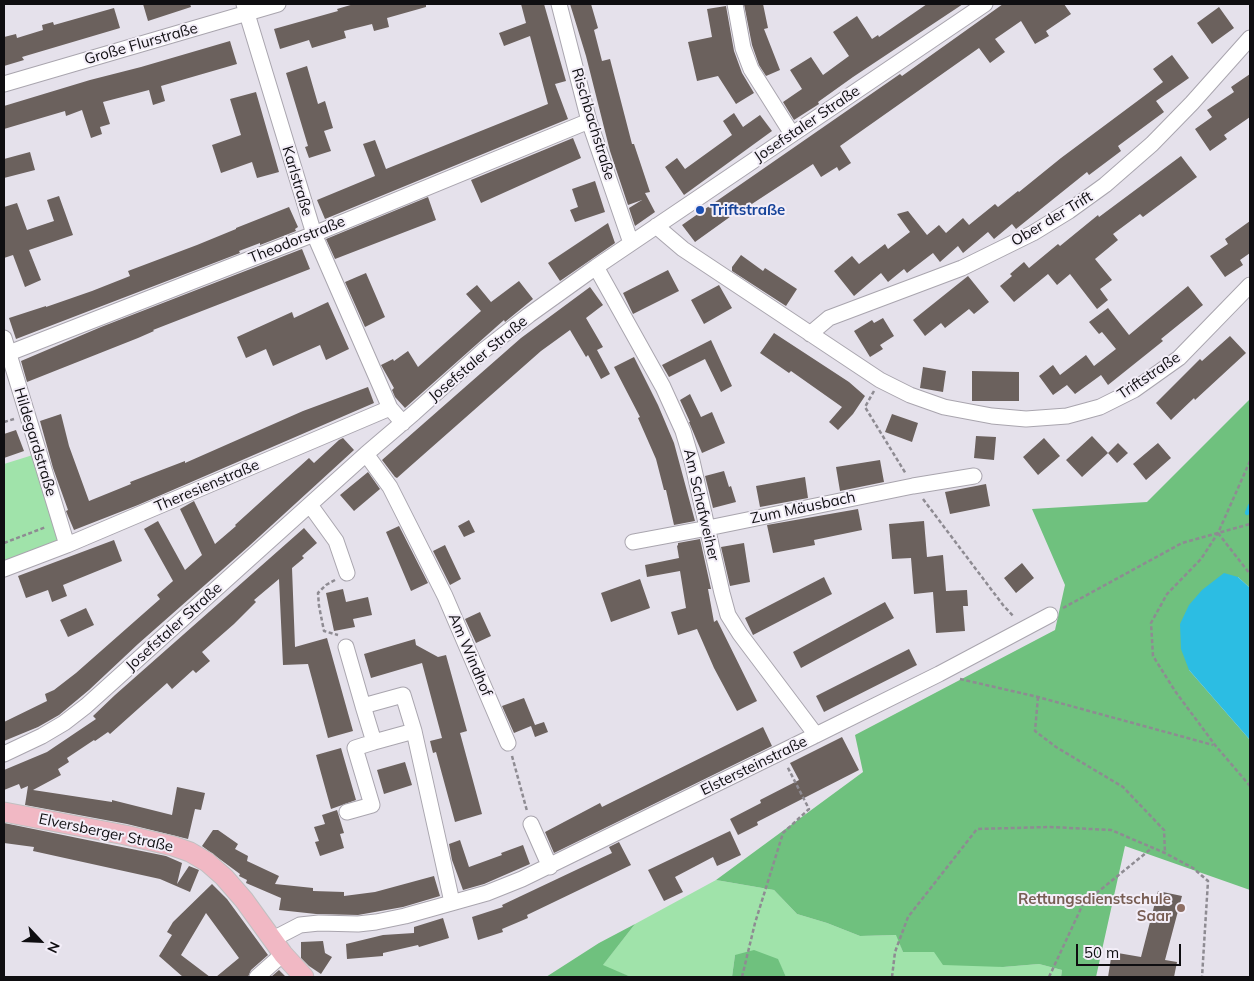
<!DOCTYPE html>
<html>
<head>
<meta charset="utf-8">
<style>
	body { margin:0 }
	#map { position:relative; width:1254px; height:981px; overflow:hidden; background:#e5e1eb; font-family:Mulish,sans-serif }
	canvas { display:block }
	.frame { position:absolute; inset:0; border:5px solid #0f0e11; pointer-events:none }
	.north { position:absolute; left:15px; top:916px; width:50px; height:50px; -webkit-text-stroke:4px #f3eef8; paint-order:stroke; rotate:115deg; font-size:14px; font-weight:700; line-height:20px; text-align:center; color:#0f0e11 }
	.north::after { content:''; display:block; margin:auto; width:18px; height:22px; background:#0f0e11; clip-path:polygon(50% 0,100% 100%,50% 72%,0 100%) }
	.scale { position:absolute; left:1076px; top:944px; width:105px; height:22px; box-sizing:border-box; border:2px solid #0f0e11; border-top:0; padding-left:6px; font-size:15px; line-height:18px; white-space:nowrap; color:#0f0e11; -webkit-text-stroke:4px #f3eef8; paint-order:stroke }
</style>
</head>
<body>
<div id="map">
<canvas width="1254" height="981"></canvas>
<div class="frame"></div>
<div class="north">N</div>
<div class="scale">50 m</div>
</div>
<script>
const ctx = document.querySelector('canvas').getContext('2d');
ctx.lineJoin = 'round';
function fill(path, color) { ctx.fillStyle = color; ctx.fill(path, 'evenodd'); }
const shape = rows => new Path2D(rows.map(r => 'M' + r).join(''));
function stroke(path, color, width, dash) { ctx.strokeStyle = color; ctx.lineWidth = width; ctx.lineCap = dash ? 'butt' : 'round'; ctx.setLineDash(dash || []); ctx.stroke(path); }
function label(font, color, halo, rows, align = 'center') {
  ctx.font = font + ' Mulish,sans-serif'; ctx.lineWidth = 4; ctx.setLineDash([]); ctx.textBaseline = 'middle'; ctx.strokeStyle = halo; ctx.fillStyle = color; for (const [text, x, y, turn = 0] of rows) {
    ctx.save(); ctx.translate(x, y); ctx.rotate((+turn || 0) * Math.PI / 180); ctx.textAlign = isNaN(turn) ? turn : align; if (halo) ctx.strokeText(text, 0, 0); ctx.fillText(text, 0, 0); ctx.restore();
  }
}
const green = shape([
	[36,454,64,543,4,565,4,464],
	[716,880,774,890,797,914,827,923,860,936,897,935,903,952,934,952,1003,967,1039,964,1062,970,1061,977,786,977,777,959,735,955,732,977,631,977,602,966,635,924]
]);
const forest = shape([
	[1250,399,1250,588,1238,577,1189,670,1250,740,1250,890,1125,846,1096,977,1061,977,1062,970,1039,964,1003,967,943,965,934,952,903,952,896,935,860,936,827,923,797,914,774,890,716,880,863,772,855,735,1055,630,1065,585,1032,509,1147,502],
	[635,924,603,965,631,977,546,977,599,943],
	[754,950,778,959,786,977,732,977,735,955]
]);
const water = shape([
	[1224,573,1238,577,1250,588,1250,740,1189,670,1181,649,1180,624,1189,605,1202,590]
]);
const stream = shape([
	[1247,513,1250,506]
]);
const building = shape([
	[143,4,190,4,191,7,148,21],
	[354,4,426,4,426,7,387,18,389,27,374,31,372,24,344,31,346,38,312,48,309,40,280,49,274,29,338,11,337,9],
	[521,4,544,4,566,81,555,84,568,119,325,219,317,200,375,176,363,144,375,140,386,169,548,104,530,36,504,46,499,33,526,23],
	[570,4,591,4,598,28,594,30,602,61,610,59,632,144,634,144,650,192,645,193,655,212,635,226,629,208,642,200,628,205,610,151,586,56],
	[744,4,763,4,768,28,764,29,780,70,766,76,759,65,752,45],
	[927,4,963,4,853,77,818,102,819,104,794,120,783,102,802,89,790,70,811,57,823,75,849,56,833,32,857,16,872,39,878,35,879,37],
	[1003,4,1064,4,1071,14,1046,31,1049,36,1035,44,1021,21,995,39,1005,52,990,63,979,48,840,146,851,163,839,171,837,167,821,177,813,164,735,215,734,214,695,242,682,225,900,74,902,76],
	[726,6,734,51,742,73,754,93,736,104,718,76,697,81,688,42,712,37,707,9],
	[1219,7,1234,28,1212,44,1197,23],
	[114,8,120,28,22,57,24,60,4,66,4,37,16,34,17,38,43,30,42,25,53,22,54,25],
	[230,41,237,64,161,86,165,101,153,105,149,90,103,102,110,124,100,127,102,134,91,138,82,110,66,116,65,111,4,129,4,106,90,80,141,67],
	[1172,55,1189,78,1156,101,1164,112,1118,146,1121,151,1089,175,1087,172,1016,229,1012,224,994,239,988,232,963,253,958,246,940,262,933,253,907,273,904,269,888,282,881,273,854,296,834,271,852,256,859,264,885,244,888,249,910,232,897,214,908,211,927,235,939,225,946,233,963,218,969,225,995,204,998,207,1018,191,1019,192,1061,158,1163,82,1153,69],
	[307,66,318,104,325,101,333,128,324,131,331,151,309,158,305,147,308,146,286,73],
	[1250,74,1250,117,1224,135,1227,139,1210,151,1195,129,1212,117,1207,110,1234,92,1231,87],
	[256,92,279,172,257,178,252,162,221,173,212,145,241,135,230,99],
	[734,113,743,127,760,115,772,131,684,195,665,167,677,158,685,169,732,135,723,121],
	[573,138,581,158,481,203,471,180],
	[30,152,35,170,4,178,4,159],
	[1181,156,1197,177,1143,217,1140,214,1113,234,1118,240,1095,259,1112,280,1100,289,1108,300,1097,309,1070,274,1057,285,1048,274,1014,302,1000,286,1012,276,1010,274,1024,262,1029,268,1058,244,1060,246,1098,215,1099,217],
	[595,181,605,212,575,222,570,210,578,207,572,189],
	[59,196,73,235,29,250,41,280,25,287,13,255,4,258,4,207,17,203,27,230,54,221,47,200],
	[428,197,436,220,335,259,326,239],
	[289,207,298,227,295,229,296,231,260,245,260,243,239,251,240,253,16,339,9,318,46,306,46,307,92,291,130,276,128,271,197,245,236,229,236,228],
	[1250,221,1250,253,1240,260,1243,265,1225,277,1210,256,1228,244,1225,239],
	[608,223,615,243,560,281,548,263],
	[302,249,310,269,153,330,154,331,138,338,27,382,21,361,101,327],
	[741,255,763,271,765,268,797,289,786,306,732,271,732,267],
	[668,270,679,291,633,314,623,293],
	[366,273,385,317,365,327,345,282],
	[968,276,989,302,974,314,969,309,945,328,941,323,925,336,913,320],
	[519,281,533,299,505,322,504,320,405,408,395,397,392,390,394,388,381,365,393,359,394,361,408,351,418,367,481,311,466,294,477,285,491,302],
	[719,285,732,308,704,324,691,300],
	[1188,286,1203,305,1161,339,1163,341,1108,385,1101,375,1075,394,1067,385,1053,395,1039,376,1053,365,1060,375,1086,355,1094,366,1116,349,1102,332,1099,334,1089,322,1108,308,1129,335],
	[590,287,603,305,586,318,603,347,597,350,610,374,601,379,588,355,586,357,570,330,541,351,406,470,397,478,395,477,382,460,521,338],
	[328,302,349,349,326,360,320,345,273,366,266,349,246,358,237,337,292,312,294,318],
	[883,318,894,336,880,345,883,349,870,357,854,331,872,320,874,323],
	[774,333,849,382,865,396,853,414,838,430,829,422,842,407,791,371,789,373,760,353],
	[1230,336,1246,353,1195,400,1194,398,1171,420,1156,403,1200,359,1202,361],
	[711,340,732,386,721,392,705,359,669,377,662,365],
	[634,357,658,405,674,443,695,521,674,525,666,490,664,490,656,459,638,418,640,417,614,367],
	[923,367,946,371,943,392,920,388],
	[972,371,1019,372,1019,401,972,401],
	[368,387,374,403,138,505,74,530,68,516,66,511,68,510,53,468,40,421,61,414,69,446,89,501,131,484,130,482,185,461,185,463,303,411],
	[690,394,701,417,712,412,725,443,702,453,689,422,690,422,680,400],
	[892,414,918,423,912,442,885,432],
	[16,430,24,451,4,458,4,434],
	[976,436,996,437,994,460,974,458],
	[1092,436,1108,453,1082,477,1066,460],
	[343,438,354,450,248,547,138,644,89,690,59,715,38,727,4,741,4,722,47,701,45,694,54,690,76,673,160,599,157,595,173,581,144,529,158,521,185,570,202,555,180,509,194,501,215,544,236,526,235,525,309,458,314,463,339,440],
	[1044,438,1060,456,1038,475,1023,457],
	[1118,443,1128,453,1117,463,1108,453],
	[1158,443,1171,458,1146,480,1133,464],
	[880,460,884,482,840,491,836,467],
	[724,471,729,487,731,486,736,502,713,508,705,476],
	[368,472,380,489,354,511,340,495],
	[805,477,808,498,760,507,756,486],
	[986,484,990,506,950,514,945,492],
	[858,509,862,530,814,540,815,545,773,553,767,525],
	[469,520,475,532,464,537,458,526],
	[924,521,927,557,943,555,946,591,967,590,968,606,963,606,965,631,936,633,933,592,914,594,911,558,892,559,889,524],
	[399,526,428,583,411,591,386,532],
	[304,528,317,543,302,556,304,558,292,568,295,647,327,638,353,731,328,738,308,664,283,665,279,579,254,600,256,602,234,624,202,652,210,661,196,673,193,670,172,689,167,683,110,734,108,732,95,741,94,740,67,758,69,762,58,769,61,775,33,790,112,802,112,800,172,815,177,787,205,793,201,810,195,809,188,839,127,824,25,805,28,786,21,789,19,784,4,790,4,770,47,752,96,719,93,716,115,695],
	[700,539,711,589,708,589,714,622,717,620,757,701,737,711,714,668,697,629,678,635,671,612,686,608,680,571,647,577,645,565,679,558,677,546,678,545,678,543],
	[114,540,122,561,63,585,67,596,52,602,48,590,26,598,18,576],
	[744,543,750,582,730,586,721,547],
	[445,545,461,579,450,585,433,551],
	[1022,563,1034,578,1016,593,1004,578],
	[824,577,832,594,753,635,745,618],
	[640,579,650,608,611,622,601,593],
	[343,589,346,602,368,597,372,615,353,619,355,627,334,631,326,593],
	[885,602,894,618,801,668,793,652],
	[86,608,94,625,68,637,60,620],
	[480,612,491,636,476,643,465,619],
	[415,639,416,645,438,657,446,655,467,731,460,733,482,814,455,822,436,752,433,753,430,741,442,738,422,663,371,678,364,654],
	[909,649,917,665,824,712,816,696],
	[524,698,535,725,544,722,548,732,535,737,531,726,514,733,502,706],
	[763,727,772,746,554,853,545,832,600,803,602,807],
	[842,737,859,770,757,822,758,825,738,835,730,819,761,803,760,800,799,780,790,763],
	[341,748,356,800,331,809,316,755],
	[405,762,412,785,384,794,377,770],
	[337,810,344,833,340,834,344,848,320,856,315,842,319,841,314,827,325,824,322,815],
	[4,823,166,856,182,863,177,884,189,866,199,870,190,892,160,879,33,851,34,847,4,843],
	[213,830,218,830,238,844,235,849,248,856,247,861,279,876,275,884,313,888,313,891,344,892,344,896,375,892,434,876,440,896,403,907,358,915,316,914,279,910,281,898,246,883,247,880,239,876,240,874,202,846],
	[730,831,741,855,717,866,713,857,675,877,683,892,664,901,648,870],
	[460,840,469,867,502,855,501,853,523,845,530,864,484,884,463,890,452,860,449,844],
	[619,842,631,865,527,915,528,918,502,929,503,932,478,940,472,917,503,907,502,905,612,853,609,847],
	[212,884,227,899,268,955,251,970,248,977,216,977,239,958,206,913,181,955,210,977,183,977,159,956,172,935,167,932,173,922],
	[1158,891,1182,896,1165,960,1177,962,1174,977,1108,977,1112,952,1141,957],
	[443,918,449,938,419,947,418,945,383,953,383,956,347,959,346,944,383,935,414,933,414,927],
	[323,941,325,953,332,957,321,974,309,966,301,958,301,942],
	[279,970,286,977,271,977]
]);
const path = shape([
	[874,391,865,407,906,474],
	[4,422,14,419],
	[1250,461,1218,533,1201,559,1167,594,1151,623,1153,656,1175,691,1215,745,1250,786],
	[923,499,1003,605,1014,617],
	[1218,533,1250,574],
	[4,543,46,527],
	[335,580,326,585,318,593,319,606,324,631,338,635],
	[1063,608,1182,543,1250,524],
	[960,679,1038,697,1213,745],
	[1038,697,1035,731,1056,747,1123,787,1164,830,1165,853],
	[512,756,527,811],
	[742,977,755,923,783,833,809,809,787,766],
	[892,977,895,952,908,917,977,829,1050,827,1111,830,1165,853,1193,868,1208,881,1202,977],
	[1049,977,1083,904,1152,848]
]);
const minor = shape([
	[244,4,314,234,390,408,403,423],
	[559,4,589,121,631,243],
	[735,4,743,48,751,69,792,134],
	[4,84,278,4],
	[656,226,683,249,880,380,910,395,944,407,992,416,1026,419,1067,416,1100,407,1134,390,1179,358,1250,285],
	[596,267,663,387,683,431,692,461,722,593,728,615,740,634,816,735],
	[810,334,829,318,962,268,1033,233,1069,211,1105,185,1152,144,1192,103,1250,38],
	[4,338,67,545],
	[4,355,314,234,589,121],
	[366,454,390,487,445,596,508,743],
	[310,505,336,541,347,573],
	[633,542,708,528,913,486,974,476],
	[4,569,67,545,390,408],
	[346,647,363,706,403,695,414,731,452,902],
	[363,706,374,742,414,731],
	[4,754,42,736,64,723,86,706,366,454,414,413,483,351,529,315,596,267,985,4],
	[347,812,372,805,355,748,374,742],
	[531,824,550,867],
	[273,939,300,925,319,923,358,924,376,922,405,916,487,893,522,879,816,735,939,674,1050,615],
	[257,977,283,954]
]);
const major = shape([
	[4,812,125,835,173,846,190,852,207,862,224,877,244,900,283,954,304,977]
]);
const markers = [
	[700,210,5,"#1a4fb4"],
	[1181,908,5,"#8d6e63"]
];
const streetNames = [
	["Große Flurstraße",141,44,-16],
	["Rischbachstraße",593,124,73],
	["Josefstaler Straße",807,124,-34],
	["Karlstraße",297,181,73],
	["Ober der Trift",1052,219,-31],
	["Theodorstraße",297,240,-22],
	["Josefstaler Straße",478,359,-40],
	["Triftstraße",1149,376,-34],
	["Hildegardstraße",35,442,73],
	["Theresienstraße",207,486,-23],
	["Am Schafweiher",701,505,77],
	["Zum Mäusbach",803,508,-12],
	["Josefstaler Straße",174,627,-42],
	["Am Windhof",470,655,67],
	["Elstersteinstraße",754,766,-26],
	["Elversberger Straße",106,833,12]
];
const transitNames = [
	["Triftstraße",710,210]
];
const educationNames = [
	["Rettungsdienstschule",1171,899],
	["Saar",1171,916]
];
fill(green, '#a0e3aa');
fill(forest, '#6fc17e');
fill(water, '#2cbde3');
stroke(stream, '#2cbde3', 4.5);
fill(building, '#6b615d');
stroke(minor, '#a9a5ae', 17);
stroke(major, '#c1c0c1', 21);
stroke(path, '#8e8b92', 2.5, [4, 2.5]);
stroke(minor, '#fff', 15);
stroke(major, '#f1b8c4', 19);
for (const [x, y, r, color] of markers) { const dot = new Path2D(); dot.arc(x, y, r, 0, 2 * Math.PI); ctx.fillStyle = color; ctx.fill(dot); stroke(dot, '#f3eef8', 2); }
label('15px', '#0f0e11', '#f3eef8', streetNames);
label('bold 15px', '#164399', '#f3eef8', transitNames, 'left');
label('bold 15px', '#785e54', '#f3eef8', educationNames, 'right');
</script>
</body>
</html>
